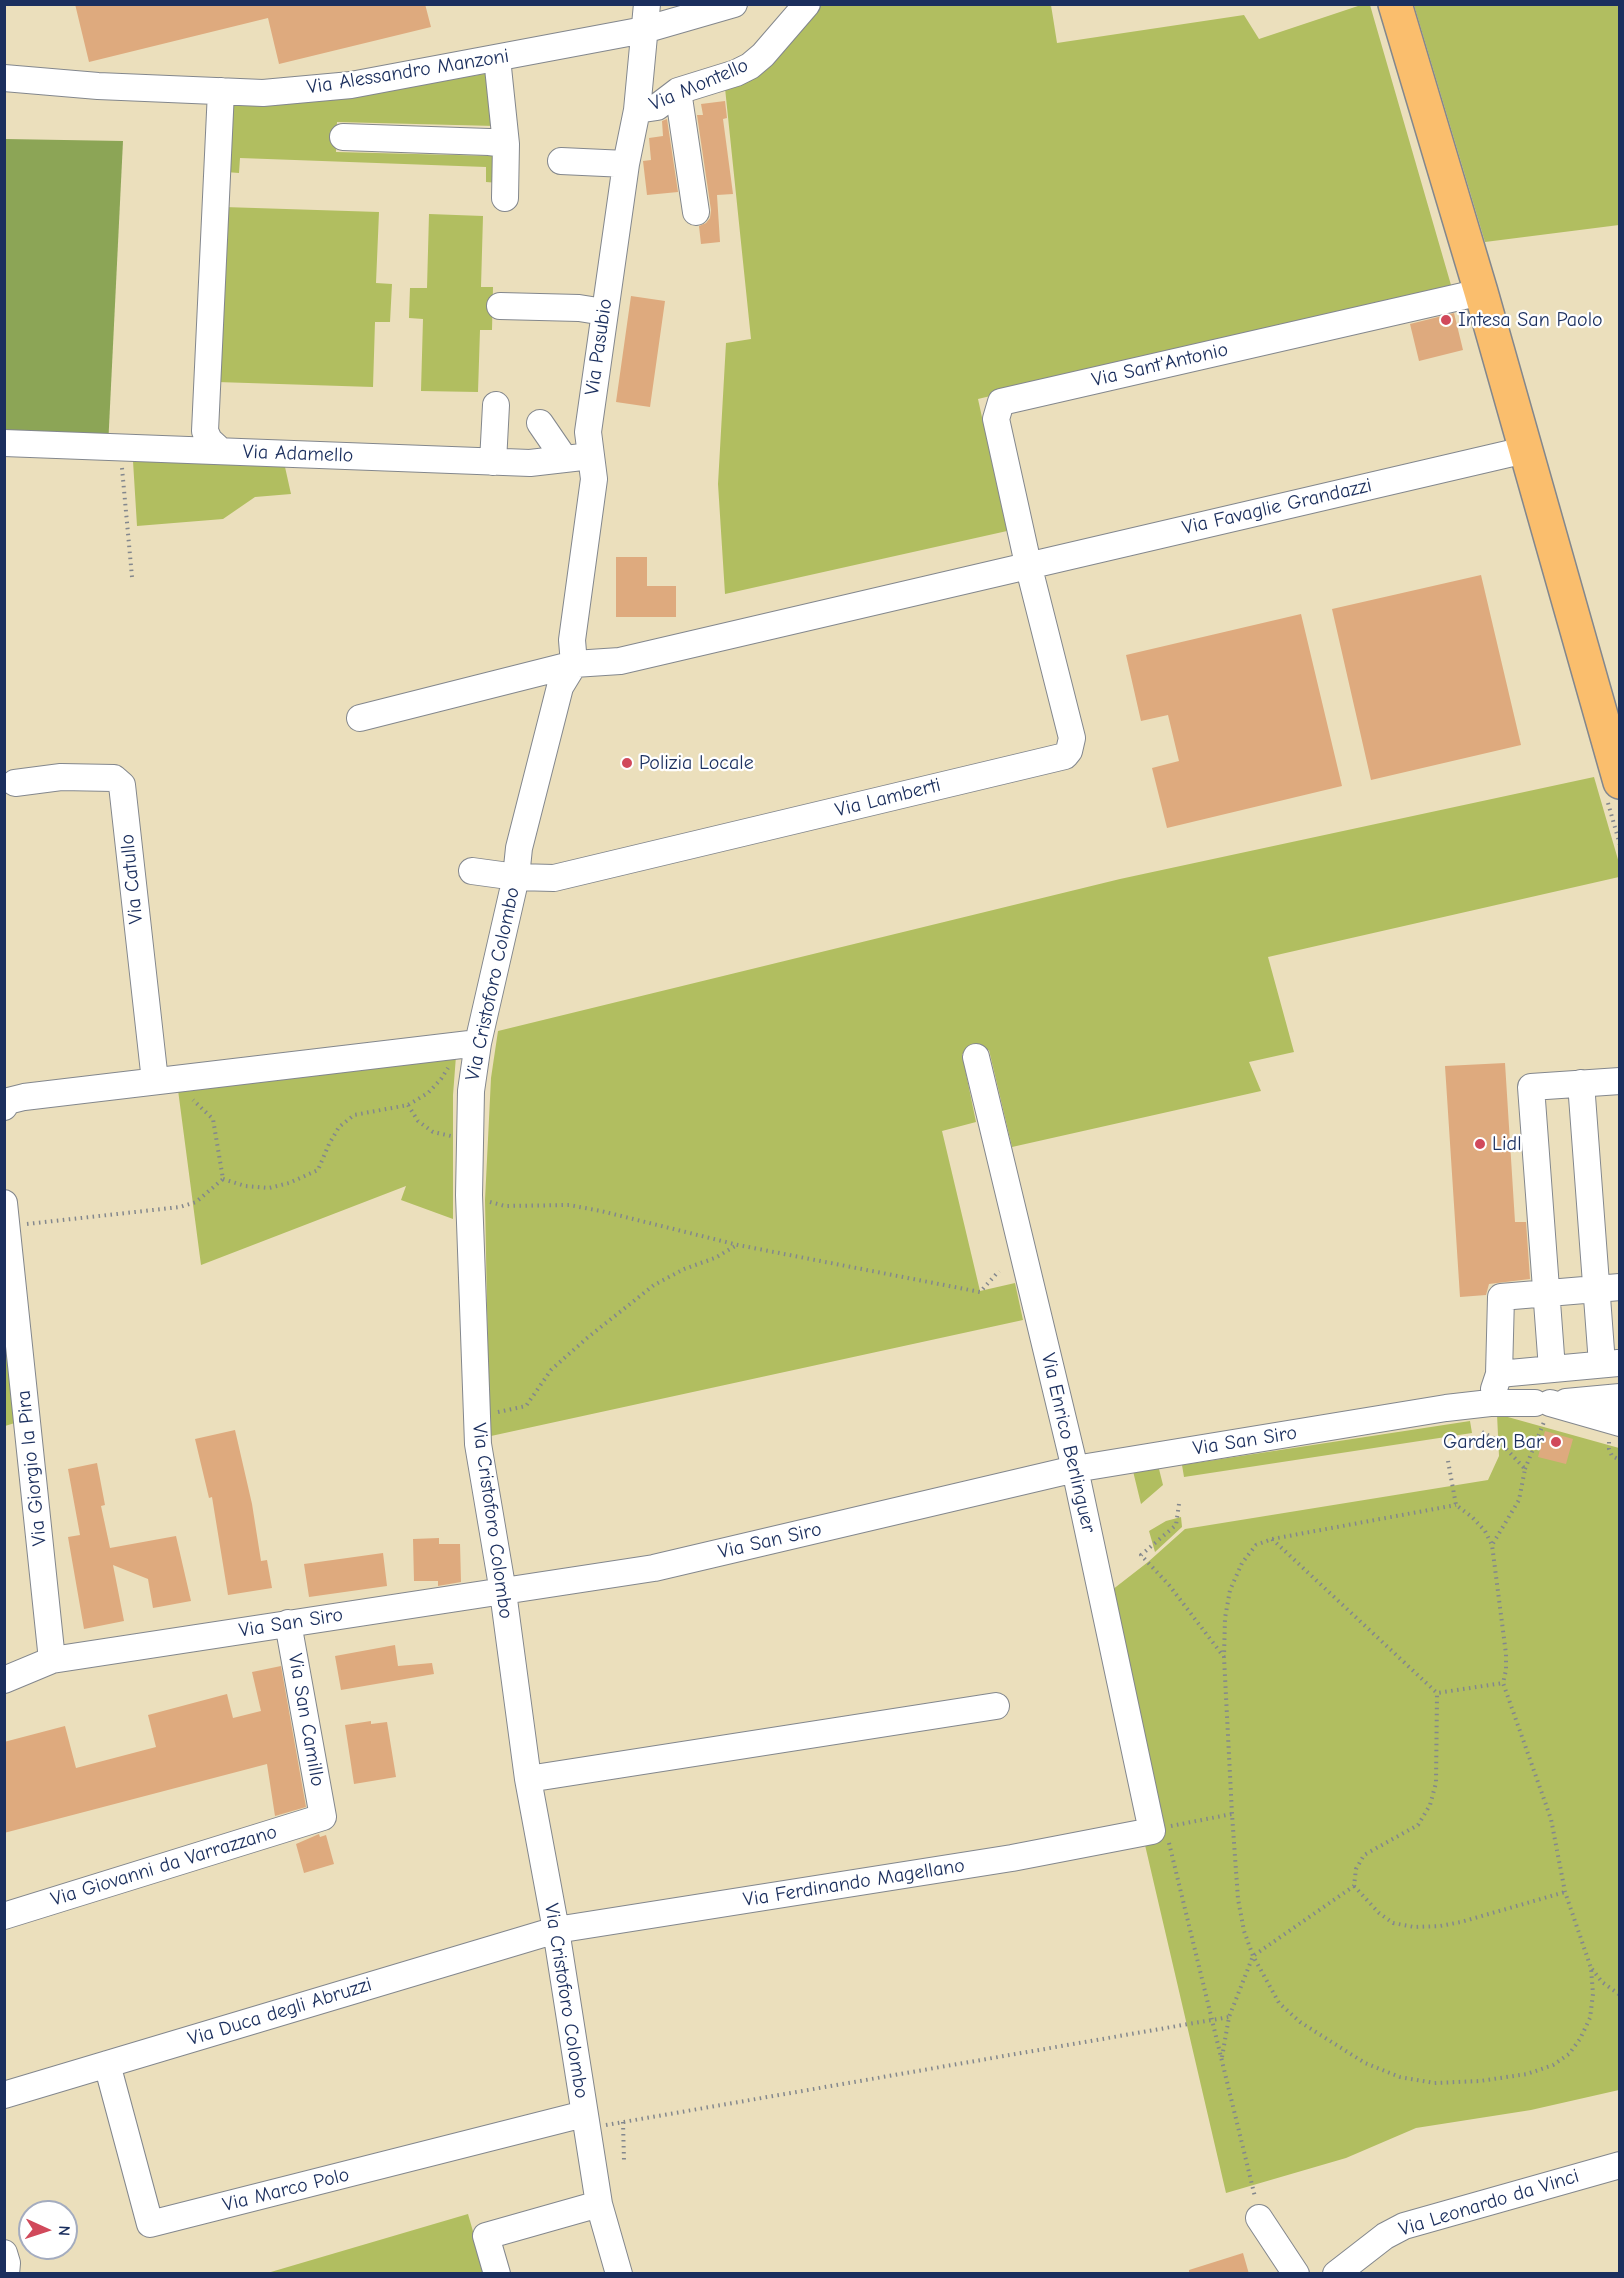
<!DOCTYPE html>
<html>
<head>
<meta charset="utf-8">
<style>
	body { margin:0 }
	#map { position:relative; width:1624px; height:2278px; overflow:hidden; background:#ebdfbc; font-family:"Comic Neue",sans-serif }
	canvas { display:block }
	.frame { position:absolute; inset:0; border:6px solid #1b2f5e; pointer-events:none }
	.north { position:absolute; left:18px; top:2200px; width:60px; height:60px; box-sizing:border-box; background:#fff; border:2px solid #a4acbf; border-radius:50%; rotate:93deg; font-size:16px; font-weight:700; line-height:24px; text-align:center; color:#1b2f5e }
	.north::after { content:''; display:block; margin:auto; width:21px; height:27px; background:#d1495b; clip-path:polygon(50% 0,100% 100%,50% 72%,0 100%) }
</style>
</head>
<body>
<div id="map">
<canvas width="1624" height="2278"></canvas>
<div class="frame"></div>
<div class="north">N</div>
</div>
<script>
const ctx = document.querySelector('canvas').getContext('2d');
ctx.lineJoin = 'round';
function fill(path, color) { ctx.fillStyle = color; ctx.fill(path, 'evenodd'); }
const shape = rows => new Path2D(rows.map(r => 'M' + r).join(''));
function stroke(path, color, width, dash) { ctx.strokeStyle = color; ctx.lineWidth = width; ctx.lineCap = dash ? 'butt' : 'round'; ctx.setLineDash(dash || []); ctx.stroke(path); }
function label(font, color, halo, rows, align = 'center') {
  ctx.font = font + ' "Comic Neue",sans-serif'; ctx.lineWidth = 4.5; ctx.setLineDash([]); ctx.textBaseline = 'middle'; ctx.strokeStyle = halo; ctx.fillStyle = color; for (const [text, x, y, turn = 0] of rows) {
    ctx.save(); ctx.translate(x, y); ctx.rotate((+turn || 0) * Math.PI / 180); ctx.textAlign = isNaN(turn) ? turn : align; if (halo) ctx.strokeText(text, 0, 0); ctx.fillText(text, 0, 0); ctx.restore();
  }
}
const green = shape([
	[813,5,1051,5,1057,43,1244,15,1259,39,1361,5,1370,5,1451,285,978,399,1007,531,725,594,718,484,726,343,751,339,725,88,754,79],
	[1414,5,1619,5,1619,225,1485,242],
	[490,73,499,138,499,183,486,182,486,167,240,158,239,173,226,172,229,105,233,99,346,97],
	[337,122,495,126,495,156,336,152],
	[224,207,379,212,376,283,392,284,390,322,375,322,373,387,217,382],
	[429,214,483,216,481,287,493,287,492,330,480,330,478,392,421,391,423,319,409,318,410,288,427,288],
	[133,461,285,467,291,494,255,497,223,519,137,526],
	[1594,777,1619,863,1619,877,1268,957,1294,1052,1249,1062,1261,1091,1012,1147,989,1050,962,1054,976,1122,942,1131,980,1291,1015,1283,1023,1320,491,1436,489,1413,485,1200,491,1078,498,1031,1120,879],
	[456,1056,453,1095,453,1219,401,1200,406,1186,201,1265,178,1090],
	[4,1297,18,1422,5,1426,4,1426],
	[1497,1414,1619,1448,1619,2090,1531,2110,1416,2128,1346,2158,1226,2193,1145,1845,1165,1827,1112,1590,1148,1562,1185,1529,1488,1480,1499,1456],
	[1470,1421,1472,1433,1184,1477,1182,1465],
	[1158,1465,1163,1485,1141,1504,1133,1471],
	[1181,1517,1182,1527,1155,1552,1149,1531,1166,1521],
	[468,2214,485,2273,264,2274]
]);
const forest = shape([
	[5,139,123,141,108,447,5,443]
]);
const building = shape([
	[75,4,425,4,431,27,279,64,268,18,89,62],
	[725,101,727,118,723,119,733,194,717,195,720,242,701,244,699,226,706,223,710,218,711,210,697,115,703,115,701,104],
	[667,119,678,192,647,195,643,161,651,160,649,138,663,136,662,121],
	[631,296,665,301,650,407,616,402],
	[1454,313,1463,350,1419,361,1410,324],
	[616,557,647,557,647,586,676,586,676,617,616,617],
	[1481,575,1521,745,1371,780,1332,609],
	[1301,614,1342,786,1167,828,1152,768,1179,761,1168,715,1141,721,1126,655],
	[1505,1063,1515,1222,1526,1222,1530,1279,1489,1284,1486,1295,1460,1297,1445,1066],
	[235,1430,252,1504,261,1561,267,1560,272,1588,228,1595,212,1497,209,1498,195,1439],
	[1545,1431,1573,1439,1566,1464,1538,1457],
	[97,1463,105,1505,101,1506,110,1548,176,1536,191,1601,153,1608,148,1579,113,1565,124,1621,84,1629,68,1537,80,1535,68,1469],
	[439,1538,439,1544,460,1544,461,1582,438,1586,438,1581,414,1581,413,1539],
	[383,1553,387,1586,309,1597,304,1564],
	[395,1645,398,1666,432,1663,434,1674,341,1690,335,1656],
	[281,1666,306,1807,275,1816,267,1764,4,1833,4,1742,65,1726,76,1768,156,1747,148,1715,227,1694,233,1718,261,1711,252,1672],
	[371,1721,371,1724,387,1722,396,1777,354,1784,345,1725],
	[319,1834,320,1837,326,1835,334,1864,304,1873,296,1844],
	[1243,2253,1249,2274,1189,2274,1189,2270]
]);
const path = shape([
	[122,468,132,577],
	[1608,803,1620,845],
	[408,1105,418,1121,433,1132,451,1136],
	[223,1179,245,1186,269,1188,289,1183,318,1170,329,1144,339,1127,354,1115,408,1105,428,1093,441,1079,448,1068],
	[490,1202,505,1206,569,1205,601,1211,738,1245,980,1292,999,1271],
	[27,1224,180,1207,196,1202,223,1179,213,1119,193,1100],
	[498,1412,526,1406,551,1370,587,1338,654,1285,684,1269,715,1258,737,1245],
	[1482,1432,1499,1441,1525,1469,1519,1500,1492,1545],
	[1609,1442,1609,1449,1612,1456,1620,1460],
	[1448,1461,1456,1505,1472,1517,1485,1531,1492,1545,1506,1654,1506,1670,1503,1683,1551,1819,1565,1892,1591,1968,1593,1994,1590,2018,1580,2039,1569,2054,1553,2065,1527,2074,1480,2081,1434,2083,1400,2077,1365,2063,1300,2022,1279,2003,1253,1956,1244,1931,1238,1899,1232,1814,1224,1657,1225,1618,1230,1590,1242,1563,1256,1545,1272,1539,1456,1505],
	[1525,1469,1544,1422],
	[1179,1504,1176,1525,1141,1555,1169,1585,1224,1657],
	[1272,1539,1437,1693,1503,1683],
	[1171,1826,1232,1814],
	[1169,1843,1255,2197],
	[1354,1886,1379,1913,1393,1923,1414,1927,1440,1926,1461,1922,1565,1892],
	[1592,1969,1602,1982,1620,1995],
	[1222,2057,1229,2017,1253,1956,1354,1886,1356,1869,1364,1855,1418,1825,1430,1805,1436,1783,1437,1693],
	[623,2122,624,2161],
	[606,2125,1229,2017]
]);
const minor = shape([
	[497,58,506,144,505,198],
	[4,78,98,86,263,93,351,85,644,30,734,4],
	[221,91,205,431,209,440,221,451],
	[678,91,696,212],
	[637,110,657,107,678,91,736,73,750,66,763,55,807,4],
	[343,137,489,142,506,144],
	[561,161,626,164],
	[500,306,579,308,604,312],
	[540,423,564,458],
	[4,443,530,463,591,456],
	[493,462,496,405],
	[574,664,560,687,519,848,516,877,478,1043,471,1091,469,1195,478,1444,503,1592,528,1779,556,1930,599,2204,619,2274],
	[574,664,572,640,594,479,588,432,626,164,637,110,647,4],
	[360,718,574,664,620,661,1525,450],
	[15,783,61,777,114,778,122,785,155,1081],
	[472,871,516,877,554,878,1065,756,1069,751,1072,738,1028,564,996,419,1001,402,1481,292],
	[1581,1083,1602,1364],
	[4,1107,8,1101,24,1097,478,1043],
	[4,1203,52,1660],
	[1552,1369,1531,1087,1620,1081],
	[1499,1374,1501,1297,1620,1287],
	[1494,1389,1499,1374,1618,1363],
	[1566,1402,1620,1397],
	[1550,1403,1620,1423],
	[4,1680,52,1660,654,1568,1075,1469,1446,1408,1490,1403,1535,1403],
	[528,1779,996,1706],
	[4,1916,323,1817,288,1623],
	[107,2064,150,2224,584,2114],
	[4,2095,556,1930,1012,1858,1152,1831,1075,1469,976,1057],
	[1259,2218,1296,2274],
	[4,2253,7,2263,6,2274],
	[497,2274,486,2236,599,2204],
	[1336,2274,1385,2236,1404,2226,1620,2165]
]);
const major = shape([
	[1395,4,1481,292,1620,782]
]);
const markers = [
	[1446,320,6,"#d1495b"],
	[627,763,6,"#d1495b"],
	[1480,1144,6,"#d1495b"],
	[1556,1442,6,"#d1495b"]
];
const streetNames = [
	["Via Alessandro Manzoni",408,72,-9],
	["Via Montello",699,85,-23],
	["Via Pasubio",599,347,-82],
	["Via Sant'Antonio",1160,365,-13],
	["Via Adamello",298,454,2],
	["Via Favaglie Grandazzi",1277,507,-13],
	["Via Lamberti",888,798,-14],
	["Via Catullo",132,879,-96],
	["Via Cristoforo Colombo",493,984,-78],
	["Via San Siro",1245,1441,-9],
	["Via Enrico Berlinguer",1068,1443,77],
	["Via Giorgio la Pira",32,1468,-96],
	["Via Cristoforo Colombo",492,1521,82],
	["Via San Siro",770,1541,-13],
	["Via San Siro",291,1623,-9],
	["Via San Camillo",306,1720,80],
	["Via Giovanni da Varrazzano",164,1866,-17],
	["Via Ferdinando Magellano",854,1883,-9],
	["Via Cristoforo Colombo",566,2001,81],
	["Via Duca degli Abruzzi",280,2012,-17],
	["Via Marco Polo",286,2190,-14],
	["Via Leonardo da Vinci",1489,2203,-17]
];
const poiNames = [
	["Intesa San Paolo",1458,320],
	["Polizia Locale",639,763],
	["Lidl",1492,1144],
	["Garden Bar",1544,1442,"right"]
];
fill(green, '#b1be60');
fill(forest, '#8ca556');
fill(building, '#deaa7e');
stroke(minor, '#83878d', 28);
stroke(major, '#83878d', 36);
stroke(path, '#83878d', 4, [1.5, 4.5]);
stroke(minor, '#fff', 26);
stroke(major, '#fabe6d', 33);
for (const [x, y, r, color] of markers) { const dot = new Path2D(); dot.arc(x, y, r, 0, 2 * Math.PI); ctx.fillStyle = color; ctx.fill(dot); stroke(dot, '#fff', 2); }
label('20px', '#1b2f5e', '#fff', streetNames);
label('20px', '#1b2f5e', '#fff', poiNames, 'left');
</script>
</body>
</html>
